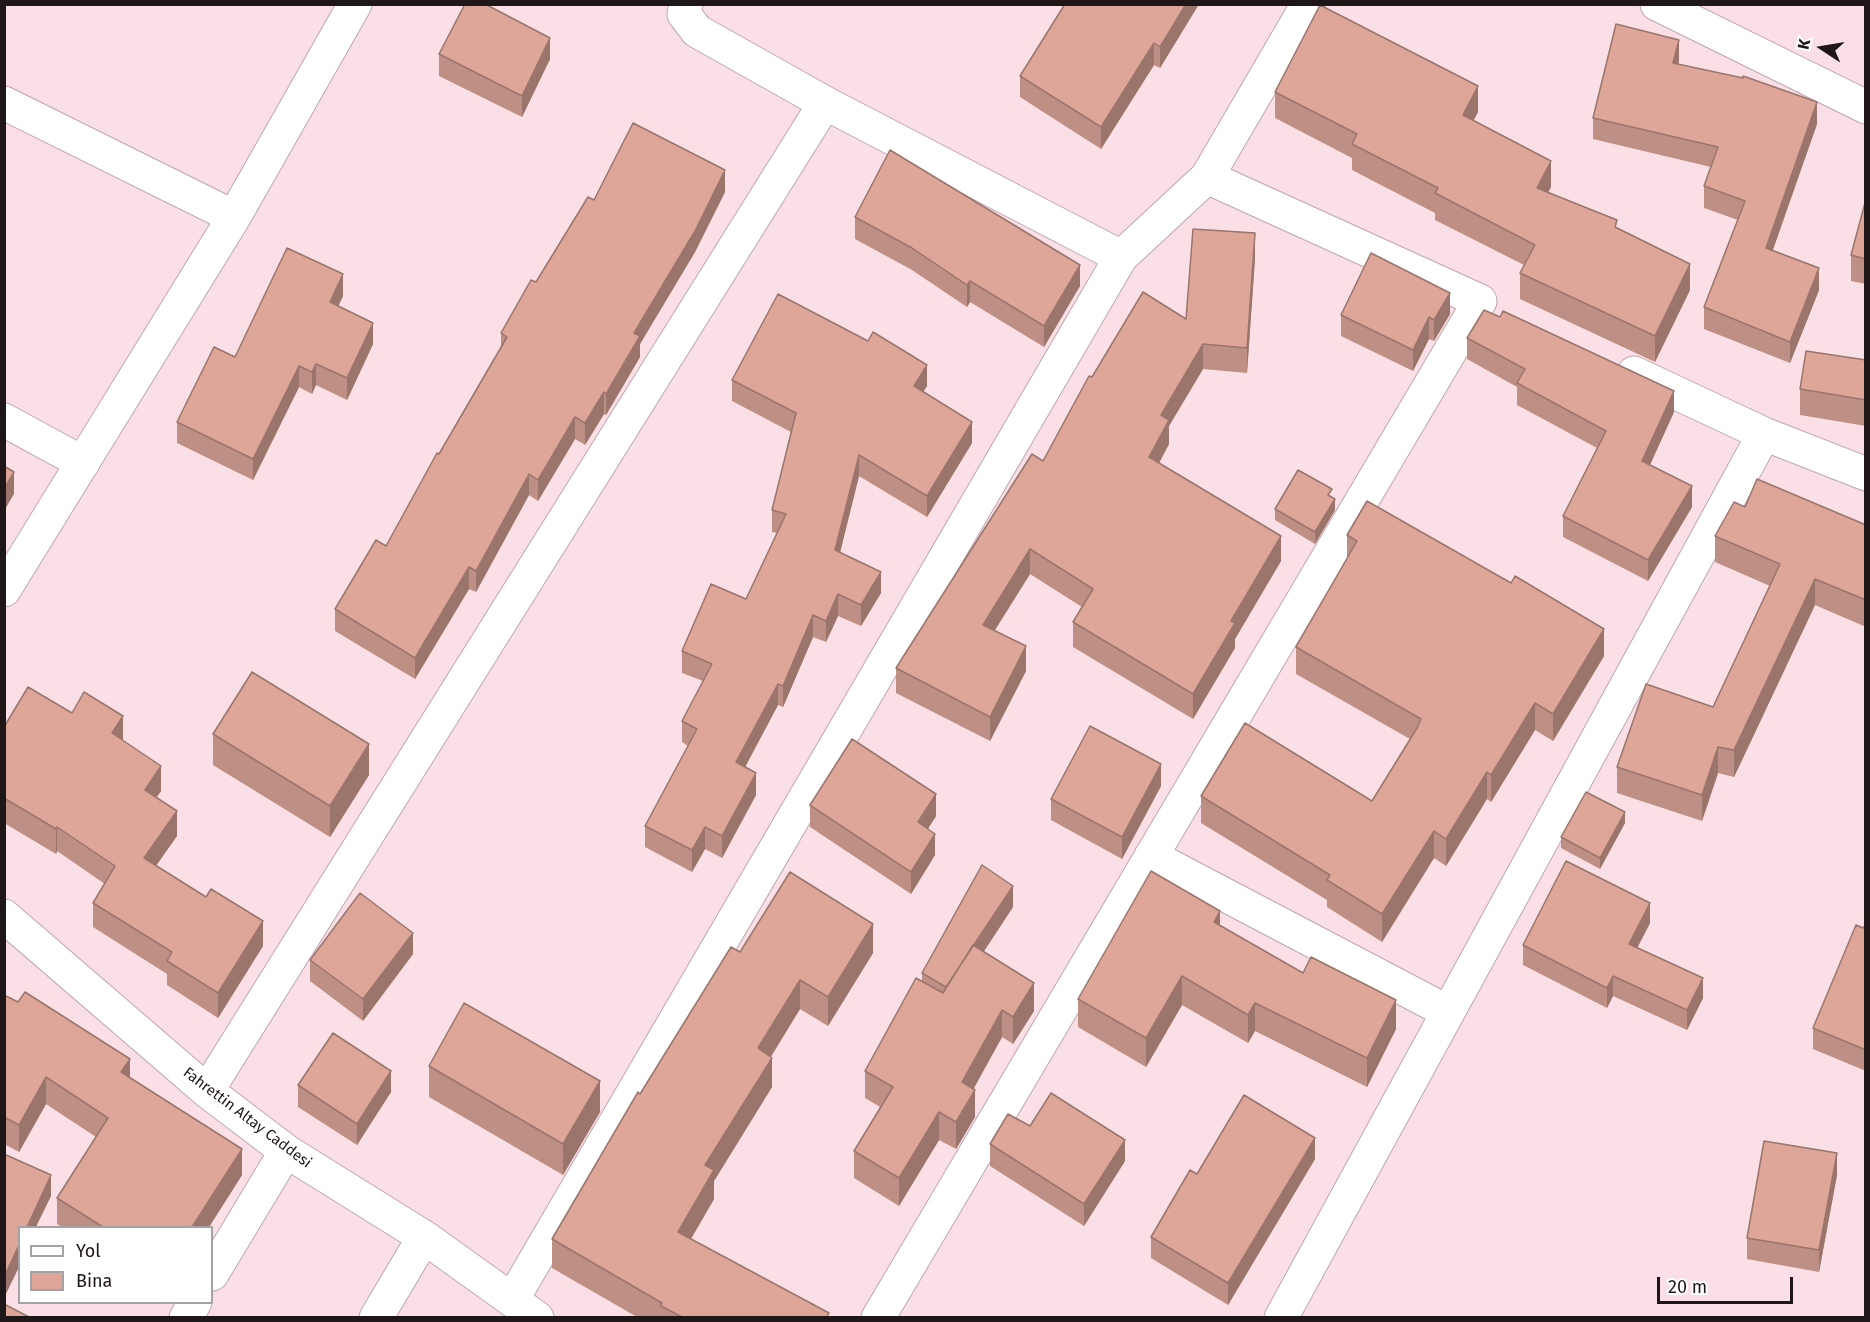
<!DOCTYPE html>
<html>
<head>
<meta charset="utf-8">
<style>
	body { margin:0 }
	#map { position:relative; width:1870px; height:1322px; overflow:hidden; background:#fae0e6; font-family:"Fira Sans",sans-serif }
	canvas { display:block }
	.frame { position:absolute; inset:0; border:6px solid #1f1618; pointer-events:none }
	.legend { position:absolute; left:18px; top:1226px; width:195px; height:78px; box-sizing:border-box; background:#fff; border:2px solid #a5a2a3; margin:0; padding:8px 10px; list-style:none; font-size:18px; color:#1f1618 }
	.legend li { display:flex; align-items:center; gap:12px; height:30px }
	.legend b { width:30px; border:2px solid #a5a2a3 }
	.north { position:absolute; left:1792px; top:18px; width:60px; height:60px; -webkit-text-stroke:4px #fff; paint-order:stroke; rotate:282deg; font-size:16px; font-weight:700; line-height:24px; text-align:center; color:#1f1618 }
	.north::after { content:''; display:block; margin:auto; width:21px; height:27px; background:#1f1618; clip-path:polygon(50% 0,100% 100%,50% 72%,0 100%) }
	.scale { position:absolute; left:1657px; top:1277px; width:136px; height:27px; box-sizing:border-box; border:3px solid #1f1618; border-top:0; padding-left:8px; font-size:18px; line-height:21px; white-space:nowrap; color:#1f1618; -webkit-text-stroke:4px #fff; paint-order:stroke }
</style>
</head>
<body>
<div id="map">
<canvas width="1870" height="1322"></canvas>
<div class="frame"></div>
<ul class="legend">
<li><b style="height:8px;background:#fff"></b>Yol</li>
<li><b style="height:16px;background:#dda699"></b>Bina</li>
</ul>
<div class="north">K</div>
<div class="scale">20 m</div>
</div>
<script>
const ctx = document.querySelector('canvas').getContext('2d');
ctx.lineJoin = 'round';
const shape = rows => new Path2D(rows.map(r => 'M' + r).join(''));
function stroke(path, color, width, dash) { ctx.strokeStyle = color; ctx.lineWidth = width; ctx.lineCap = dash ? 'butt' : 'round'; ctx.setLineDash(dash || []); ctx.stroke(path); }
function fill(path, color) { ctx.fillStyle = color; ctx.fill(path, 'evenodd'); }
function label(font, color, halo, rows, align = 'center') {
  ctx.font = font + ' "Fira Sans",sans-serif'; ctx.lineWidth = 4.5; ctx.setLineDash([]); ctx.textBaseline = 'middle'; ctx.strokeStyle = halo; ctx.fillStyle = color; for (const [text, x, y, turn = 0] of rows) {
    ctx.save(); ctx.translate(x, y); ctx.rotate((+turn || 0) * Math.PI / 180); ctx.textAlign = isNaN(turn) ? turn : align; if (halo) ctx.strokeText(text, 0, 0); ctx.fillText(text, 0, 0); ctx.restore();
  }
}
const minor = shape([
	[686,4,684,14,697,31,825,103,1121,257],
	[1657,4,1866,107],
	[4,103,234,217],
	[1634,373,1764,434,1866,474],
	[4,420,83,463],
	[4,590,234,217,355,4],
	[1151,856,1448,1012],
	[4,916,207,1091,286,1151,424,1237,537,1318],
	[207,1091,825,103],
	[212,1274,286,1151],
	[512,1300,1121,257,1207,177,1308,4],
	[186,1318,195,1302],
	[376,1318,424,1237],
	[878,1318,1480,301,1207,177],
	[1281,1318,1764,434]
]);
const wall = shape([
	[1065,4,1199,4,1160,68,1154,65,1101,149,1020,97,1020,76],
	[439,54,550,59,522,117,439,76],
	[1679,61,1678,64,1817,124,1773,250,1819,290,1790,363,1704,329,1704,307,1738,220,1704,208,1704,186,1711,167,1593,139,1593,118],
	[1275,92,1478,112,1473,121,1551,187,1548,192,1617,228,1690,290,1655,362,1520,299,1520,273,1524,265,1435,220,1435,213,1352,170,1352,158,1275,118],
	[725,192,695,252,640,344,640,357,606,415,604,414,585,445,575,439,538,501,529,495,476,592,469,589,415,679,335,631,335,609,386,546,501,348,501,333,594,200],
	[1866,199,1866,284,1851,281,1851,255],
	[855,217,1080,286,1044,347,970,302,967,307,912,270,855,239],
	[1255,258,1247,373,1203,369,1169,426,1169,444,1159,463,1281,561,1235,639,1235,648,1193,719,1073,647,1073,622,1082,607,1030,574,995,630,1026,671,990,741,896,693,896,668,1043,461,1092,377,1186,319],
	[343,296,338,306,373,344,347,400,316,385,312,394,299,387,253,480,177,443,177,422,235,357],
	[1450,314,1434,341,1429,339,1413,371,1341,336,1341,315],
	[1467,338,1674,412,1650,465,1692,507,1648,581,1563,537,1563,516,1597,448,1517,405,1517,387,1467,359],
	[1866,360,1866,426,1800,415,1800,389],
	[732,380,927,386,923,391,972,443,927,517,859,476,840,553,881,593,861,626,838,616,826,642,813,637,783,707,778,705,745,767,756,795,722,858,705,849,692,872,645,847,645,826,688,746,682,742,682,721,703,681,682,673,682,651,746,599,777,533,772,532,772,510,791,432,732,401],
	[1332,497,1335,510,1315,544,1275,520,1275,509],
	[1745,507,1866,525,1866,627,1815,605,1734,777,1718,773,1702,821,1617,793,1617,767,1713,707,1770,586,1715,562,1715,536],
	[1347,535,1604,656,1553,741,1535,730,1491,802,1487,799,1446,866,1434,858,1382,942,1327,907,1327,900,1201,823,1201,796,1372,801,1410,739,1296,674,1296,647,1347,558],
	[72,713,123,740,161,791,156,797,177,836,156,865,263,946,218,1018,167,985,167,974,93,927,93,903,105,884,57,851,56,854,4,823,4,727],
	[213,734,369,775,330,837,213,765],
	[1161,786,1122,859,1051,820,1051,799],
	[810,805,936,816,928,829,935,855,911,894,810,827],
	[1625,823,1600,869,1561,848,1561,837],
	[1013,907,984,951,1034,1011,1013,1044,1002,1037,973,1089,975,1117,956,1149,939,1140,899,1206,854,1178,854,1151,880,1107,865,1098,865,1071,922,981,922,973],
	[1650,923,1637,948,1703,998,1687,1030,1613,996,1607,1008,1523,965,1523,945],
	[1866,924,1866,1071,1813,1049,1813,1028],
	[1220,925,1396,1029,1367,1087,1255,1031,1248,1043,1182,1005,1146,1067,1078,1027,1078,999],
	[740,952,873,953,828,1026,800,1009,771,1057,772,1087,714,1181,714,1199,691,1239,829,1317,637,1317,552,1268,552,1239,640,1094],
	[413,954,363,1021,310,981,310,960],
	[4,995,130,1077,242,1175,209,1227,62,1227,57,1224,57,1198,96,1137,46,1104,19,1152,4,1144],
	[429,1066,600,1112,563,1175,429,1097],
	[298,1085,391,1092,357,1145,298,1107],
	[1030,1126,1125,1161,1084,1226,990,1166,990,1144],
	[1315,1159,1228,1305,1151,1258,1151,1237],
	[1837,1175,1819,1272,1747,1259,1747,1238]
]);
const shadedWall = shape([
	[1186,4,1199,4,1160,68,1160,47],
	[550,38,550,59,522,117,522,96],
	[1679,40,1679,61,1673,85,1673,63],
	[1154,43,1154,65,1101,149,1101,127],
	[1478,86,1478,112,1463,141,1463,115],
	[1817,102,1817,124,1766,269,1766,248],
	[1551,161,1551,187,1537,214,1537,188],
	[725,170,725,192,695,252,640,344,640,357,606,415,606,394,634,333],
	[1255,233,1255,258,1247,373,1247,348],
	[1690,264,1690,290,1655,362,1655,336],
	[1080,265,1080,286,1044,347,1044,326],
	[1819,268,1819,290,1790,363,1790,342],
	[343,274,343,296,330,324,330,302],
	[970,281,970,302,967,307,967,285],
	[1450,293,1450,314,1434,341,1434,320],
	[1429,317,1429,339,1413,371,1413,350],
	[373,323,373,344,347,400,347,378],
	[1203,344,1203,369,1169,426,1169,444,1149,482,1149,457,1161,415],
	[316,364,316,385,312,394,312,372],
	[927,365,927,386,914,407,914,386],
	[299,366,299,387,253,480,253,459],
	[1674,391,1674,412,1642,482,1642,461],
	[604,392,604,414,585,445,585,423],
	[575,417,575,439,538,501,538,480],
	[972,422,972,443,927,517,927,496],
	[859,455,859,476,835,572,835,550],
	[14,472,14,494,4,511,4,489],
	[529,474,529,495,476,592,476,571],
	[1692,486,1692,507,1648,581,1648,560],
	[1335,499,1335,510,1315,544,1315,532],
	[1281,536,1281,561,1235,639,1235,648,1193,719,1193,694,1231,621],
	[1030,549,1030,574,983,649,983,625],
	[469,567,469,589,415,679,415,658],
	[881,572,881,593,861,626,861,605],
	[1815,579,1815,605,1734,777,1734,750],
	[838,594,838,616,826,642,826,621],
	[813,615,813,637,783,707,783,686],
	[1604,629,1604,656,1553,741,1553,714],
	[1026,646,1026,671,990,741,990,717],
	[778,684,778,705,736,784,736,762],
	[1535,703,1535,730,1491,802,1491,775],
	[123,716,123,740,112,733],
	[369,744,369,775,330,837,330,806],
	[1718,747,1718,773,1702,821,1702,795],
	[1161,764,1161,786,1122,859,1122,837],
	[161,766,161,791,145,814,145,790],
	[1487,772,1487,799,1446,866,1446,839],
	[756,773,756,795,722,858,722,836],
	[936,794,936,816,918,844,918,822],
	[177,811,177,836,144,883,144,858],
	[1625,812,1625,823,1600,869,1600,858],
	[57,827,57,851,56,854,56,829],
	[705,827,705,849,692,872,692,850],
	[1434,831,1434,858,1382,942,1382,914],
	[935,834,935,855,911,894,911,872],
	[1013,886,1013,907,946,1009,946,987],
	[1650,903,1650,923,1629,964,1629,944],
	[1220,911,1220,939,1214,922],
	[263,921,263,946,218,1018,218,993],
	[873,924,873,953,828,1026,828,997],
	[413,933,413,954,363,1021,363,999],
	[1182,976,1182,1005,1146,1067,1146,1038],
	[1613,976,1613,996,1607,1008,1607,988],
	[1703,978,1703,998,1687,1030,1687,1010],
	[800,980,800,1009,758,1077,758,1048],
	[1034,983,1034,1011,1013,1044,1013,1017],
	[1396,1000,1396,1029,1367,1087,1367,1058],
	[1255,1003,1255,1031,1248,1043,1248,1015],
	[1002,1010,1002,1037,962,1110,962,1082],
	[772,1058,772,1087,714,1181,714,1199,678,1261,678,1232,705,1165],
	[130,1059,130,1085,121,1072],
	[391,1071,391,1092,357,1145,357,1124],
	[46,1077,46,1104,19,1152,19,1125],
	[600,1081,600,1112,563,1175,563,1144],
	[975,1090,975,1117,956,1149,956,1122],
	[939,1112,939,1140,899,1206,899,1178],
	[1315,1138,1315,1159,1228,1305,1228,1283],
	[1125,1140,1125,1161,1084,1226,1084,1204],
	[242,1149,242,1175,209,1227,192,1227],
	[1837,1153,1837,1175,1819,1272,1819,1250],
	[51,1175,51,1196,36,1227,27,1227],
	[20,1243,20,1265,4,1298,4,1277]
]);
const building = shape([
	[465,4,485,4,550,38,522,96,439,54,465,4],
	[1065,4,1186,4,1160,47,1154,43,1101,127,1020,76,1065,4],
	[1320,5,1478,86,1463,115,1551,161,1537,188,1617,220,1615,227,1690,264,1655,336,1520,273,1535,245,1435,193,1438,188,1352,144,1357,134,1275,92,1320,5],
	[1616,24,1679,40,1673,63,1743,78,1743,76,1817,102,1766,248,1819,268,1790,342,1704,307,1745,201,1704,186,1718,147,1593,118,1616,24],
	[633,123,725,170,695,231,634,333,640,336,606,394,604,392,585,423,575,417,538,480,529,474,476,571,469,567,415,658,335,609,376,540,386,546,437,453,439,454,507,337,501,333,531,280,536,282,588,197,594,200,633,123],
	[890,150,1080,265,1044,326,970,281,967,285,912,248,855,217,890,150],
	[1866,199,1866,259,1851,255,1866,199],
	[1193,229,1255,233,1247,348,1203,344,1161,415,1169,420,1149,457,1281,536,1231,621,1235,623,1193,694,1073,622,1093,589,1030,549,983,625,1026,646,990,717,896,668,1032,454,1043,461,1089,376,1092,377,1143,292,1186,319,1193,229],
	[287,248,343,274,330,302,373,323,347,378,316,364,312,372,299,366,253,459,177,422,214,347,235,357,287,248],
	[1371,253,1450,293,1434,320,1429,317,1413,350,1341,315,1371,253],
	[778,294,868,341,873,332,927,365,914,386,972,422,927,496,859,455,835,550,881,572,861,605,838,594,826,621,813,615,783,686,778,684,736,762,756,773,722,836,705,827,692,850,645,826,697,729,682,721,712,664,682,651,711,584,746,599,786,514,772,510,796,413,732,380,778,294],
	[1484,310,1500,317,1503,311,1674,391,1642,461,1692,486,1648,560,1563,516,1606,431,1517,383,1525,369,1467,338,1484,310],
	[1806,351,1866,360,1866,400,1800,389,1806,351],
	[4,466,14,472,4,489,4,466],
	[1298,470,1332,489,1328,495,1335,499,1315,532,1275,509,1298,470],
	[1757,479,1866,525,1866,600,1815,579,1734,750,1718,747,1702,795,1617,767,1646,684,1713,707,1780,564,1715,536,1734,502,1745,507,1757,479],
	[1367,501,1511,583,1515,576,1604,629,1553,714,1535,703,1491,775,1487,772,1446,839,1434,831,1382,914,1327,880,1330,875,1201,796,1245,723,1372,801,1417,728,1421,719,1296,647,1357,541,1347,535,1367,501],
	[252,672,369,744,330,806,213,734,252,672],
	[28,687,72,713,84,692,123,716,112,733,161,766,145,790,177,811,144,858,206,897,211,889,263,921,218,993,167,961,172,952,93,903,115,866,57,827,56,829,4,798,4,727,28,687],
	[1090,726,1161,764,1122,837,1051,799,1090,726],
	[852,739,936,794,918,822,935,834,911,872,810,805,852,739],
	[1586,792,1625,812,1600,858,1561,837,1586,792],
	[1566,861,1650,903,1629,944,1703,978,1687,1010,1613,976,1607,988,1523,945,1566,861],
	[982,865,1013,886,946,987,922,973,982,865],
	[1151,871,1220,911,1214,922,1303,973,1311,957,1396,1000,1367,1058,1255,1003,1248,1015,1182,976,1146,1038,1078,999,1151,871],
	[790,872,873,924,828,997,800,980,758,1048,772,1058,705,1165,714,1170,678,1232,829,1313,827,1317,682,1317,661,1306,662,1303,552,1239,638,1092,640,1094,731,947,740,952,790,872],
	[360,893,413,933,363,999,310,960,360,893],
	[1866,924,1866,1050,1813,1028,1856,925,1863,928,1866,924],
	[973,945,1034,983,1013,1017,1002,1010,962,1082,975,1090,956,1122,939,1112,899,1178,854,1151,893,1087,865,1071,916,978,943,993,973,945],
	[25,992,130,1059,121,1072,242,1149,192,1227,103,1227,57,1198,108,1118,46,1077,19,1125,4,1117,4,995,18,1002,25,992],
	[464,1003,600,1081,563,1144,429,1066,464,1003],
	[333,1033,391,1071,357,1124,298,1085,333,1033],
	[1051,1093,1125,1140,1084,1204,990,1144,1008,1114,1030,1126,1051,1093],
	[1244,1095,1315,1138,1228,1283,1151,1237,1190,1170,1197,1174,1244,1095],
	[1764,1141,1837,1153,1819,1250,1747,1238,1764,1141],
	[4,1154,51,1175,27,1227,20,1227,20,1243,4,1277,4,1154],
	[4,1304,29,1317,4,1317,4,1304]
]);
const streetNames = [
	["Fahrettin Altay Caddesi",247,1118,37]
];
stroke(minor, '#bfa6ac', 35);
stroke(minor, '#fff', 33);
fill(wall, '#be8f84');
fill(shadedWall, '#9b746b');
fill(building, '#dda699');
stroke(building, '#9b746b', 1.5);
label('15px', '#1f1618', '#fff', streetNames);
</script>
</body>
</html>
